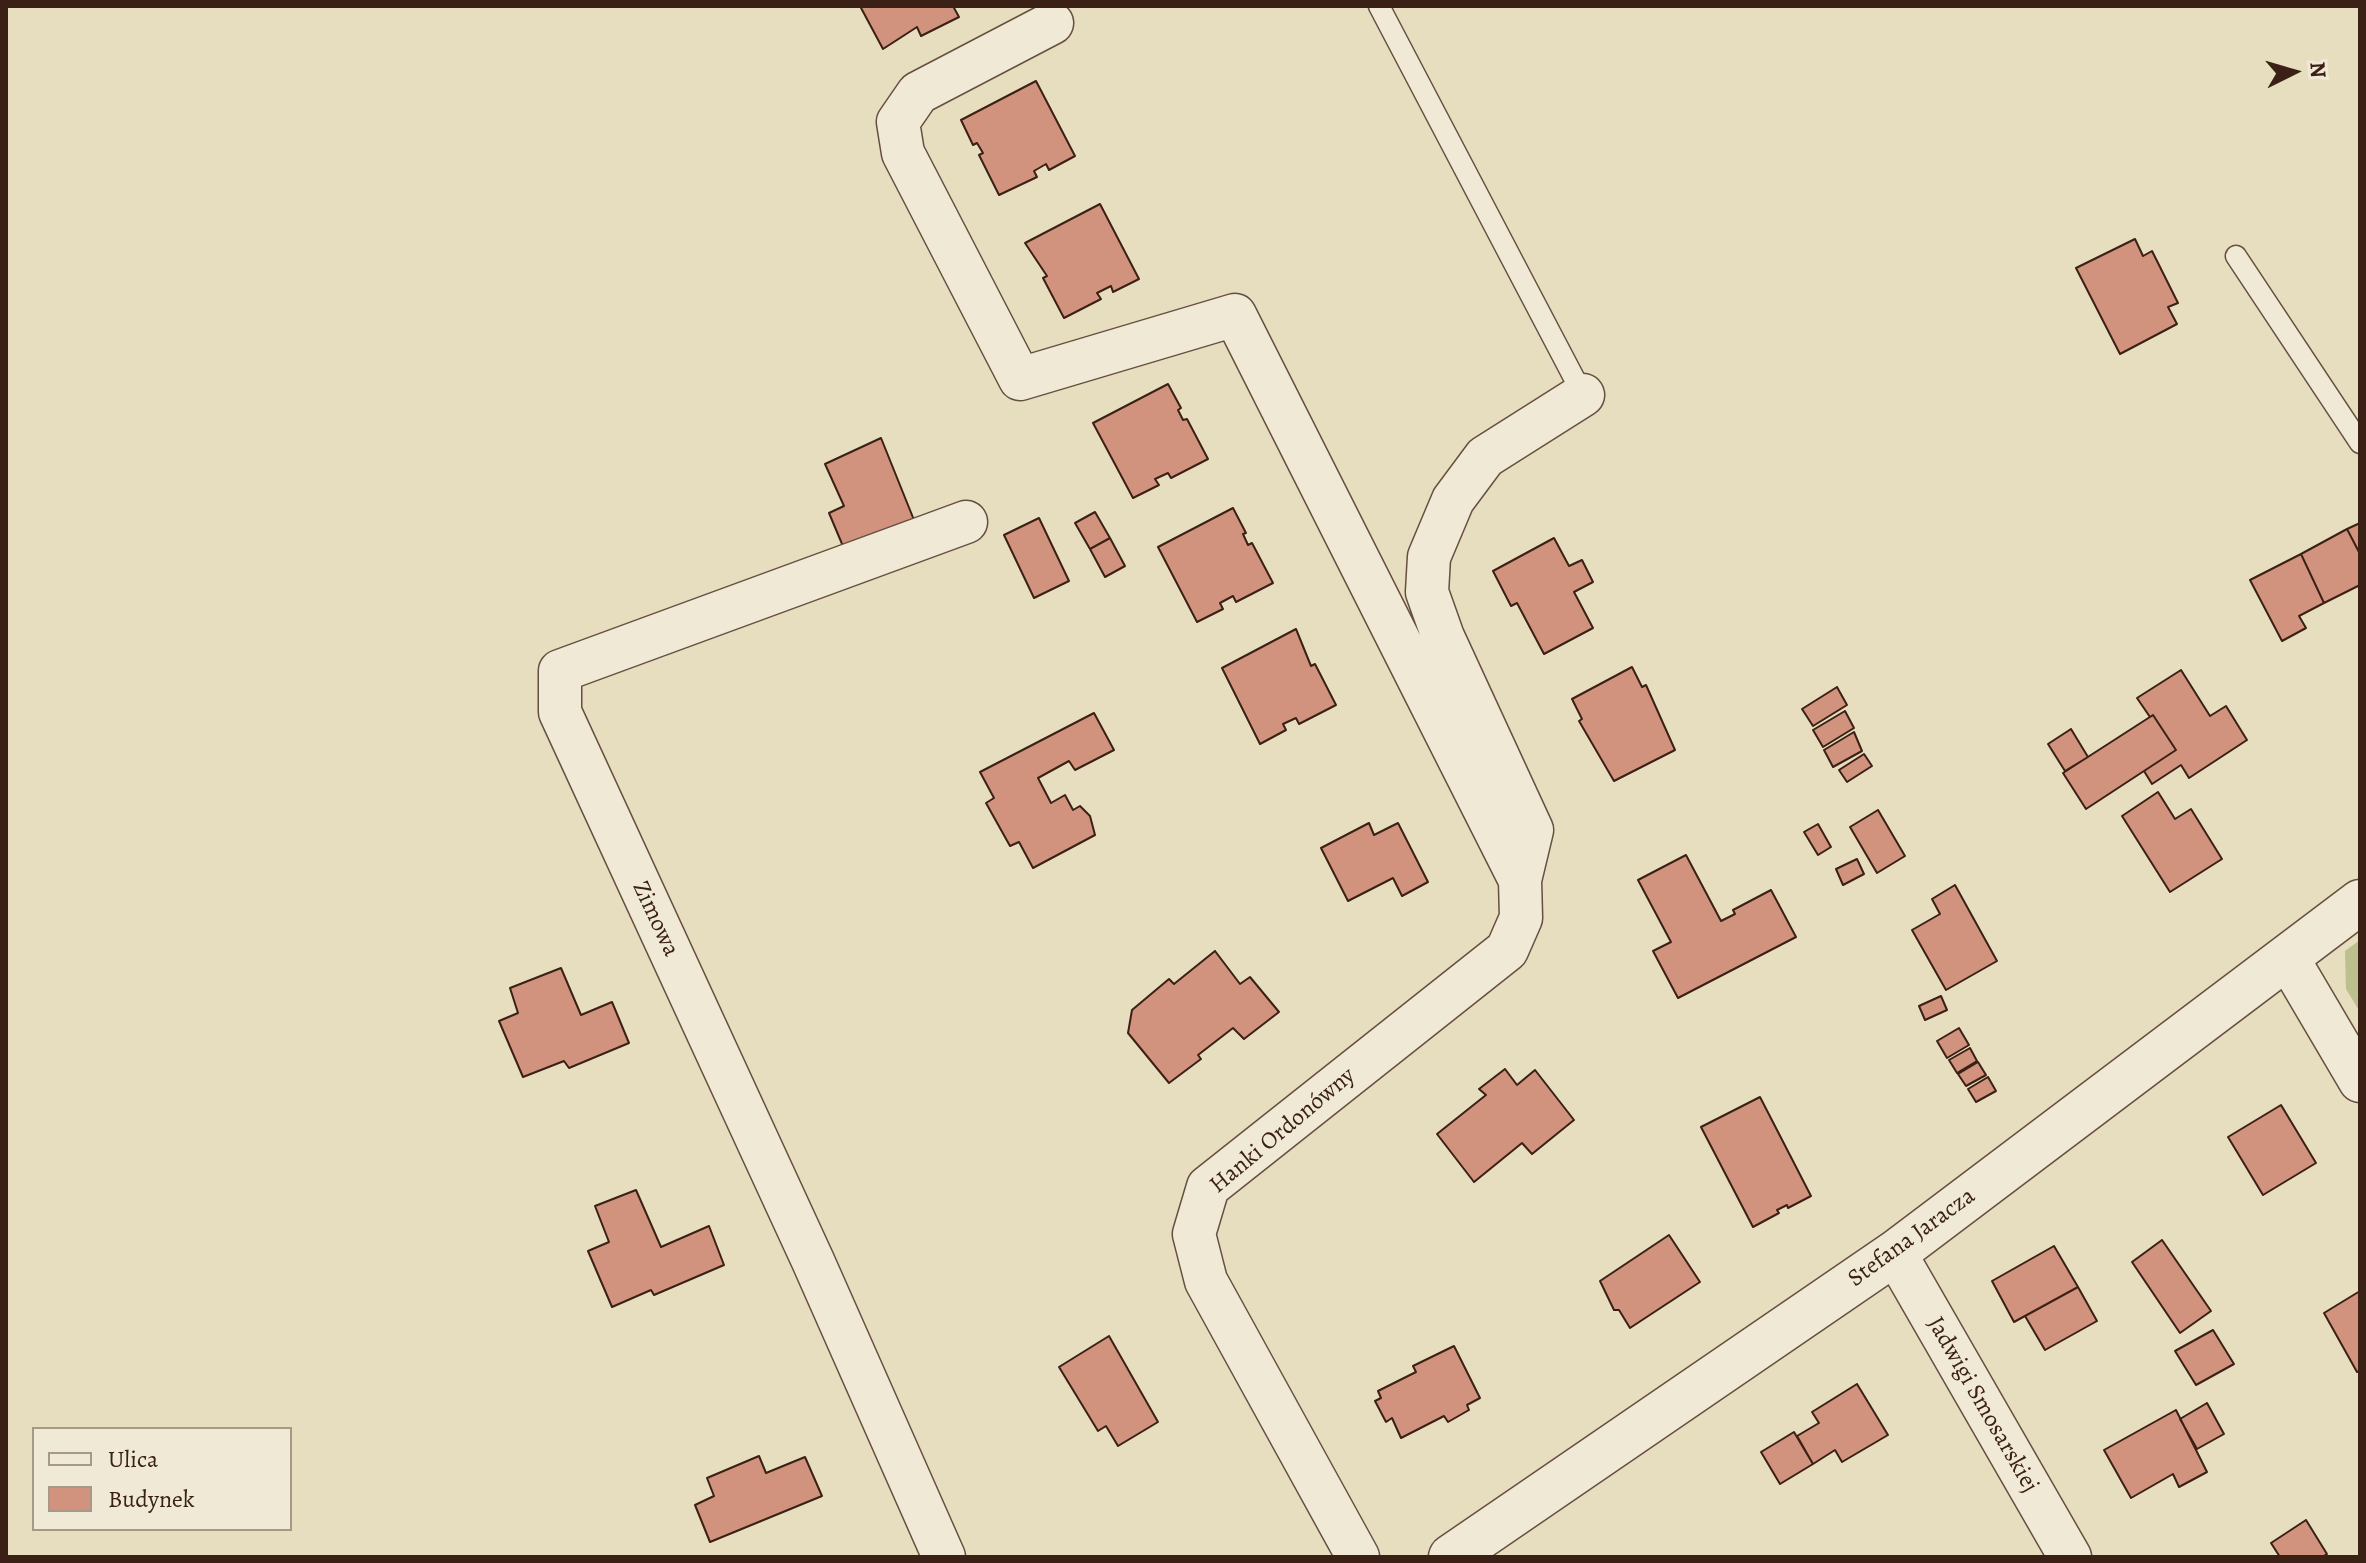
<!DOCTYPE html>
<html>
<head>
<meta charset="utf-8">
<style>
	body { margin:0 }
	#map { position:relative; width:2366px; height:1563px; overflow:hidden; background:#e7ddbf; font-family:Alegreya,serif }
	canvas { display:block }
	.frame { position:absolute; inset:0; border:8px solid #3b2015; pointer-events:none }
	.legend { position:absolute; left:32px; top:1427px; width:260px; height:104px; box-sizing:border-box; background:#efe9d5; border:2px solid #a79988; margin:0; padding:10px 14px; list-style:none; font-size:24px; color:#3b2015 }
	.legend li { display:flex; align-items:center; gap:16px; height:40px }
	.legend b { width:40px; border:2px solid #a79988 }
	.north { position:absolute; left:2254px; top:32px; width:80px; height:80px; -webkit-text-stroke:6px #efe9d5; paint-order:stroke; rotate:85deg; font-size:22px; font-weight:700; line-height:32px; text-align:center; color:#3b2015 }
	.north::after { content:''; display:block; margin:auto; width:28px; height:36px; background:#3b2015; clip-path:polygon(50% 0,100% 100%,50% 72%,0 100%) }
</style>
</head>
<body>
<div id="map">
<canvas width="2366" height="1563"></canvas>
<div class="frame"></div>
<ul class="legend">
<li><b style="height:10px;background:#efe9d5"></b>Ulica</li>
<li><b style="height:22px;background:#d1937d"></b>Budynek</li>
</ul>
<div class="north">N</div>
</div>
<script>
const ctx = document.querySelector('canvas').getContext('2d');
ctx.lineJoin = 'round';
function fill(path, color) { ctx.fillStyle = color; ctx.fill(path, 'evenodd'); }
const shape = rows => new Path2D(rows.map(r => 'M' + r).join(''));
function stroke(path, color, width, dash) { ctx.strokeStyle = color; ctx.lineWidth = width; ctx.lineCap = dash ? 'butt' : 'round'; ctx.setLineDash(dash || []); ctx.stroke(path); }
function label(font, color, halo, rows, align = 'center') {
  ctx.font = font + ' Alegreya,serif'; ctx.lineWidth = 6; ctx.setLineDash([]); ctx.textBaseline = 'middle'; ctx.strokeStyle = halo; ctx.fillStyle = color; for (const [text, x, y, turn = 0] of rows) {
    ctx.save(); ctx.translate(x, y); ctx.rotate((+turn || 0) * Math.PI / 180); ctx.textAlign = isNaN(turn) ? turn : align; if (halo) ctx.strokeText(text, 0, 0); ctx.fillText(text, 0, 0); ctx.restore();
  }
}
const green = shape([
	[2360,940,2360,1012,2346,989,2345,951]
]);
const building = shape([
	[860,6,953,6,959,17,921,36,917,27,883,49,860,6],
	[1036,81,1075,156,1049,170,1046,164,1034,171,1037,177,999,195,979,155,983,153,977,143,973,145,961,120,1036,81],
	[1100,204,1139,279,1113,292,1111,286,1097,293,1101,299,1064,318,1043,278,1047,276,1025,243,1100,204],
	[2135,239,2143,256,2152,251,2178,303,2168,307,2177,324,2120,354,2076,268,2135,239],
	[1168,384,1181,408,1178,410,1183,420,1187,419,1208,459,1171,478,1168,473,1155,479,1159,485,1133,498,1093,423,1168,384],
	[881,438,914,520,845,551,829,513,844,506,825,464,881,438],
	[1233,508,1246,533,1243,534,1248,545,1252,543,1273,583,1236,602,1233,596,1220,603,1223,609,1197,622,1158,547,1233,508],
	[1095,512,1110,538,1090,549,1075,523,1095,512],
	[1039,518,1069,581,1034,598,1004,535,1039,518],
	[2360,523,2360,554,2347,529,2360,523],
	[2347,529,2360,554,2360,585,2324,603,2301,554,2347,529],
	[1110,538,1125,566,1105,577,1090,549,1110,538],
	[1554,538,1569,566,1582,560,1593,582,1574,592,1593,628,1544,654,1517,603,1511,606,1493,571,1554,538],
	[2301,554,2324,603,2299,616,2306,628,2282,641,2250,580,2301,554],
	[1296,629,1311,666,1315,664,1336,705,1299,724,1296,718,1283,724,1286,730,1260,744,1222,668,1296,629],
	[1632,667,1642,687,1646,685,1675,750,1614,781,1579,721,1582,719,1572,699,1632,667],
	[2181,670,2210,716,2226,706,2247,740,2189,778,2181,765,2152,784,2144,771,2176,750,2153,715,2150,717,2137,698,2181,670],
	[1837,687,1847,705,1813,726,1802,709,1837,687],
	[1845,711,1854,728,1823,747,1813,730,1845,711],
	[1094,713,1114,750,1075,770,1069,761,1038,778,1051,803,1065,795,1073,810,1080,806,1090,816,1095,835,1033,868,1019,842,1010,846,986,803,994,798,980,772,1094,713],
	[2153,715,2176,750,2086,809,2063,773,2153,715],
	[2071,729,2088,757,2065,771,2048,744,2071,729],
	[1854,732,1862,751,1833,767,1824,750,1854,732],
	[1864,754,1872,766,1847,782,1839,770,1864,754],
	[2158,792,2175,819,2191,809,2222,859,2170,892,2122,816,2158,792],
	[1878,810,1905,856,1877,873,1850,827,1878,810],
	[1369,823,1374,835,1398,823,1428,882,1402,896,1393,878,1348,901,1321,848,1369,823],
	[1818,824,1831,847,1818,855,1804,832,1818,824],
	[1686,855,1721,921,1735,914,1733,910,1771,890,1796,937,1678,998,1653,951,1671,942,1638,880,1686,855],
	[1857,859,1864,874,1843,885,1836,869,1857,859],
	[1955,885,1997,961,1946,990,1912,930,1940,914,1932,899,1955,885],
	[1215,951,1240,984,1250,977,1279,1012,1244,1039,1233,1028,1198,1055,1201,1059,1169,1083,1128,1033,1132,1010,1169,979,1174,984,1215,951],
	[561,968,581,1015,612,1002,629,1043,569,1068,564,1061,523,1077,499,1021,518,1013,510,988,561,968],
	[1941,996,1947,1010,1925,1020,1919,1006,1941,996],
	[1959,1028,1969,1045,1947,1058,1937,1041,1959,1028],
	[1970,1048,1977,1061,1957,1073,1949,1060,1970,1048],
	[1978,1062,1986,1075,1966,1086,1958,1074,1978,1062],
	[1505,1069,1517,1085,1535,1070,1574,1120,1532,1154,1522,1143,1474,1182,1437,1134,1486,1095,1479,1089,1505,1069],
	[1988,1077,1996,1091,1976,1102,1968,1089,1988,1077],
	[1760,1097,1811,1196,1788,1208,1787,1205,1777,1210,1779,1213,1753,1227,1701,1127,1760,1097],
	[2281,1105,2316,1163,2263,1195,2228,1137,2281,1105],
	[636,1190,661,1247,709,1226,724,1265,654,1295,651,1290,612,1307,588,1251,609,1242,595,1206,636,1190],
	[1669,1235,1700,1282,1630,1328,1619,1310,1614,1310,1600,1281,1669,1235],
	[2162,1240,2211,1311,2180,1333,2132,1262,2162,1240],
	[2054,1246,2078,1287,2014,1322,1992,1281,2054,1246],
	[2078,1287,2097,1321,2045,1350,2025,1316,2078,1287],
	[2360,1291,2360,1371,2357,1372,2324,1313,2360,1291],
	[2213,1330,2234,1364,2196,1385,2175,1351,2213,1330],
	[1109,1336,1158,1422,1118,1446,1106,1426,1098,1431,1059,1367,1109,1336],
	[1454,1346,1480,1398,1467,1405,1469,1410,1448,1422,1444,1416,1401,1438,1392,1418,1386,1422,1375,1401,1381,1398,1378,1391,1416,1372,1413,1366,1454,1346],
	[1857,1384,1888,1435,1842,1462,1835,1450,1813,1464,1797,1436,1819,1423,1812,1412,1857,1384],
	[2207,1403,2224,1434,2197,1449,2180,1419,2207,1403],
	[2176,1410,2207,1472,2179,1487,2173,1474,2131,1498,2104,1450,2176,1410],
	[1794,1432,1813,1464,1780,1484,1761,1452,1794,1432],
	[759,1456,766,1473,805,1457,822,1496,710,1542,695,1505,714,1496,707,1478,759,1456],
	[2306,1520,2327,1554,2322,1557,2280,1557,2271,1543,2306,1520]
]);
const service = shape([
	[1379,6,1583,395],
	[2236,256,2360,443]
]);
const minor = shape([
	[1052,23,918,93,898,122,903,153,1020,379,1235,315,1520,880,1521,918,1507,950,1208,1187,1194,1234,1206,1281,1358,1557],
	[1520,880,1532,830,1443,637,1427,592,1429,557,1453,500,1485,457,1583,395],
	[2287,957,2360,1081],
	[1895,1253,2070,1557],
	[944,1557,813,1261,560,712,560,671,966,522]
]);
const tertiary = shape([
	[1451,1557,1895,1253,2360,902]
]);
const streetNames = [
	["Zimowa",655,919,65],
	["Hanki Ordonówny",1283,1131,-40],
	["Stefana Jaracza",1912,1238,-36],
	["Jadwigi Smosarskiej",1982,1405,60]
];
fill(green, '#bcbf8e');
fill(building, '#d1937d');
stroke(building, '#3b2015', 2);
stroke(service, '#664f40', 23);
stroke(minor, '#664f40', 45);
stroke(tertiary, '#664f40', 47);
stroke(service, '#efe9d5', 20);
stroke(minor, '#efe9d5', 42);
stroke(tertiary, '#efe9d5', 44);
label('24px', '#3b2015', '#efe9d5', streetNames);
</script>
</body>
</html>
